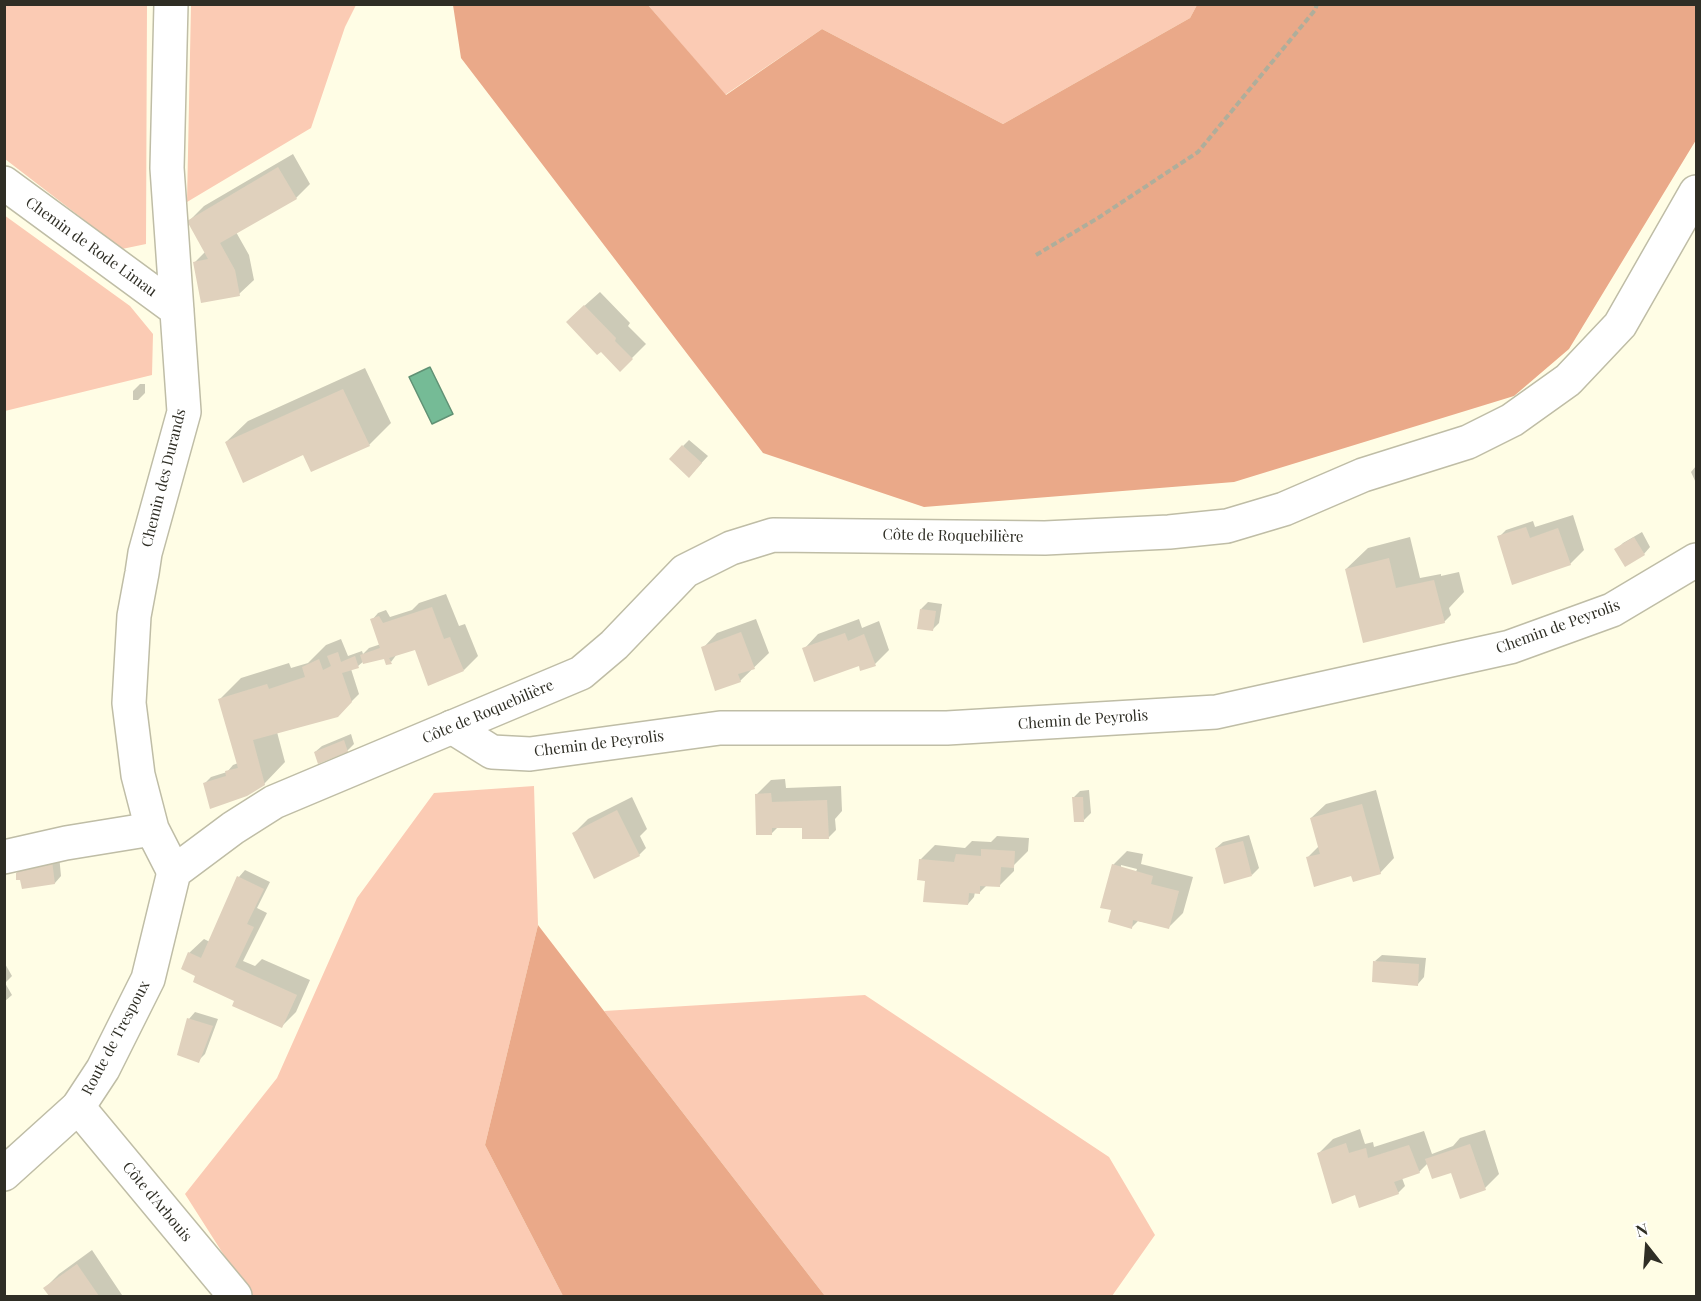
<!DOCTYPE html>
<html>
<head>
<meta charset="utf-8">
<style>
	body { margin:0 }
	#map { position:relative; width:1701px; height:1301px; overflow:hidden; background:#fffde5; font-family:"Playfair Display",serif }
	canvas { display:block }
	.frame { position:absolute; inset:0; border:6px solid #2f2e25; pointer-events:none }
	.north { position:absolute; left:1617px; top:1217px; width:60px; height:60px; -webkit-text-stroke:4px #fff; paint-order:stroke; rotate:343deg; font-size:16px; font-weight:700; line-height:24px; text-align:center; color:#2f2e25 }
	.north::after { content:''; display:block; margin:auto; width:21px; height:27px; background:#2f2e25; clip-path:polygon(50% 0,100% 100%,50% 72%,0 100%) }
</style>
</head>
<body>
<div id="map">
<canvas width="1701" height="1301"></canvas>
<div class="frame"></div>
<div class="north">N</div>
</div>
<script>
const ctx = document.querySelector('canvas').getContext('2d');
ctx.lineJoin = 'round';
function fill(path, color) { ctx.fillStyle = color; ctx.fill(path, 'evenodd'); }
const shape = rows => new Path2D(rows.map(r => 'M' + r).join(''));
function stroke(path, color, width, dash) { ctx.strokeStyle = color; ctx.lineWidth = width; ctx.lineCap = dash ? 'butt' : 'round'; ctx.setLineDash(dash || []); ctx.stroke(path); }
function label(font, color, halo, rows, align = 'center') {
  ctx.font = font + ' "Playfair Display",serif'; ctx.lineWidth = 4.5; ctx.setLineDash([]); ctx.textBaseline = 'middle'; ctx.strokeStyle = halo; ctx.fillStyle = color; for (const [text, x, y, turn = 0] of rows) {
    ctx.save(); ctx.translate(x, y); ctx.rotate((+turn || 0) * Math.PI / 180); ctx.textAlign = isNaN(turn) ? turn : align; if (halo) ctx.strokeText(text, 0, 0); ctx.fillText(text, 0, 0); ctx.restore();
  }
}
const green = shape([
	[4,5,147,5,146,244,122,249,5,159],
	[191,5,356,5,345,27,311,128,187,202],
	[648,5,1197,5,1190,18,1003,124,822,29,725,95],
	[4,215,130,306,153,334,152,375,5,411],
	[534,786,538,925,485,1145,563,1296,250,1296,185,1194,277,1078,357,898,434,793],
	[865,995,1109,1157,1155,1235,1112,1296,825,1296,604,1011]
]);
const forest = shape([
	[453,5,648,5,726,95,822,29,1003,124,1190,18,1197,5,1696,5,1696,140,1569,349,1514,396,1234,482,924,507,763,453,461,58],
	[538,925,604,1011,825,1296,563,1296,485,1145]
]);
const water = shape([
	[430,367,453,414,432,424,409,377,430,367]
]);
const shadow = shape([
	[293,154,310,184,296,198,236,232,249,255,254,280,239,294,195,262,206,251,189,221,204,206],
	[600,292,630,323,628,326,646,344,620,370,582,308],
	[365,368,391,423,369,445,304,453,226,442,248,421],
	[140,384,145,384,145,393,138,400,133,400,133,391],
	[689,440,708,456,696,469,683,446],
	[1696,466,1696,483,1691,472],
	[1573,515,1584,550,1570,564,1499,537,1506,530,1533,521,1535,527],
	[1642,532,1650,547,1644,554,1616,550,1623,543],
	[1410,537,1420,578,1441,574,1441,576,1459,572,1464,592,1449,608,1451,615,1444,622,1346,569,1368,548],
	[446,594,459,626,465,624,478,656,464,670,416,649,397,654,391,662,385,657,364,661,358,666,351,669,359,694,337,716,277,732,285,762,264,784,204,784,211,777,227,772,233,765,238,763,219,700,241,678,289,663,291,668,308,663,326,645,341,639,348,656,362,651,363,654,369,648,381,644,372,620,378,613,386,610,390,617,412,610,419,603],
	[928,602,942,604,939,623,932,630,921,609],
	[756,619,769,653,740,681,703,648,717,633],
	[859,619,862,628,879,621,889,650,875,664,860,664,804,649,818,634],
	[351,734,354,744,347,751,315,752,322,746],
	[785,779,786,788,841,786,842,811,835,819,836,830,829,837,806,826,778,827,771,834,757,794,771,780],
	[1089,790,1091,813,1084,820,1073,798,1080,791],
	[1376,790,1394,858,1380,873,1352,874,1307,858,1319,846,1311,818,1326,804],
	[632,797,647,829,640,836,646,848,639,855,574,833,588,819],
	[1249,835,1259,868,1252,875,1216,848,1223,842],
	[997,836,1029,838,1028,851,1014,865,1014,871,999,886,987,885,980,892,975,892,974,897,968,904,926,879,920,860,935,845,965,848,972,841,991,842],
	[1127,851,1143,854,1141,864,1193,877,1183,913,1169,927,1138,921,1132,927,1113,909,1113,865],
	[1121,865,1137,869,1136,872,1121,868],
	[59,855,61,876,55,883,23,887],
	[245,870,270,882,257,908,267,913,243,961,255,966,262,959,310,980,296,1012,282,1026,239,994,197,975,189,953,204,939,210,942,239,877],
	[1382,955,1426,958,1424,977,1418,984,1375,961],
	[4,962,12,976,5,983,12,995,4,1002],
	[195,1012,218,1019,205,1054,198,1061,189,1019],
	[1360,1129,1365,1144,1373,1142,1374,1147,1424,1131,1432,1154,1453,1146,1460,1138,1485,1130,1499,1174,1485,1188,1452,1171,1428,1163,1419,1172,1402,1178,1405,1186,1398,1193,1356,1194,1319,1153,1333,1139],
	[92,1250,122,1295,50,1296,45,1288,59,1274]
]);
const building = shape([
	[278,167,297,199,220,243,235,270,240,296,201,303,193,262,208,259,187,221],
	[584,305,616,338,615,341,633,359,620,372,601,352,597,355,566,322],
	[343,389,370,446,311,472,303,455,243,483,225,442],
	[682,445,702,463,689,478,669,459],
	[1526,527,1530,538,1558,528,1571,565,1512,585,1497,536],
	[1634,537,1645,555,1625,567,1614,549],
	[1389,558,1396,588,1434,580,1445,623,1363,643,1345,569],
	[432,607,444,639,450,637,464,671,428,686,415,650,389,658,392,664,386,665,384,659,363,664,360,655,380,648,370,619,379,616,383,623],
	[920,609,936,611,933,631,917,629],
	[741,632,755,669,738,674,741,682,715,691,701,647],
	[845,633,848,641,864,634,876,666,860,671,859,666,814,682,802,648],
	[338,652,341,662,355,656,359,668,342,673,352,702,338,717,253,740,265,785,247,796,210,809,203,783,226,776,225,771,238,768,218,699,267,684,269,689,305,677,302,667,319,659,323,670,331,666,327,656],
	[344,740,348,752,318,764,314,752],
	[771,793,772,802,827,800,829,839,802,839,802,828,772,828,772,835,756,835,755,794],
	[1072,797,1083,797,1084,822,1074,822],
	[1362,804,1381,874,1353,882,1351,876,1314,887,1306,857,1320,854,1310,818],
	[617,810,640,856,594,879,572,833],
	[1243,841,1252,876,1224,884,1215,848],
	[981,849,1015,851,1014,868,1001,867,1000,887,980,886,980,894,969,893,968,905,923,902,925,881,917,880,919,859,954,862,956,854,981,856],
	[52,861,55,884,22,889,20,880,16,880,16,873,19,871,18,866],
	[1112,864,1153,876,1151,884,1179,891,1169,929,1133,920,1132,929,1108,922,1111,910,1100,908],
	[237,876,264,889,247,924,254,927,235,967,297,995,282,1028,232,1006,234,1001,193,982,195,976,181,969,188,952,201,958],
	[1373,961,1419,964,1418,986,1372,982],
	[187,1018,213,1026,199,1063,177,1055],
	[1346,1143,1349,1153,1366,1148,1368,1158,1409,1145,1420,1173,1394,1182,1399,1194,1359,1208,1355,1195,1332,1204,1317,1153],
	[1470,1144,1486,1190,1460,1199,1451,1173,1432,1179,1425,1159],
	[77,1264,99,1296,49,1296,43,1288]
]);
const path = shape([
	[1036,255,1098,218,1198,152,1315,10,1317,4]
]);
const street = shape([
	[171,4,167,168,184,412,145,553,142,573,134,616,129,703,138,775,152,829,174,872],
	[4,183,177,310],
	[452,727,492,752,530,754,720,728,947,728,1216,712,1510,647,1612,610,1696,560],
	[4,857,66,843,152,829],
	[78,1107,235,1296]
]);
const secondary = shape([
	[4,1174,78,1107,103,1069,148,979,174,872,233,828,274,802,581,673,614,645,685,571,731,548,773,535,1045,538,1169,532,1227,526,1284,509,1363,475,1468,442,1512,420,1568,380,1620,325,1696,192]
]);
const streetNames = [
	["Chemin de Rode Limau",91,247,36],
	["Chemin des Durands",164,478,-76],
	["Côte de Roquebilière",953,536,1],
	["Chemin de Peyrolis",1558,627,-20],
	["Côte de Roquebilière",488,712,-23],
	["Chemin de Peyrolis",1083,720,-4],
	["Chemin de Peyrolis",599,744,-7],
	["Route de Trespoux",116,1038,-62],
	["Côte d'Arbouis",157,1202,50]
];
fill(green, '#fbcbb4');
fill(forest, '#eaa989');
fill(water, '#75bb96');
stroke(water, '#609174', 1.5);
fill(shadow, '#0003');
fill(building, '#e0d1bd');
stroke(street, '#bfbda6', 36);
stroke(secondary, '#bfbda6', 36);
stroke(path, '#afae9b', 4, [6, 3]);
stroke(street, '#fff', 33);
stroke(secondary, '#fff', 33);
label('15px', '#2f2e25', '#fff', streetNames);
</script>
</body>
</html>
